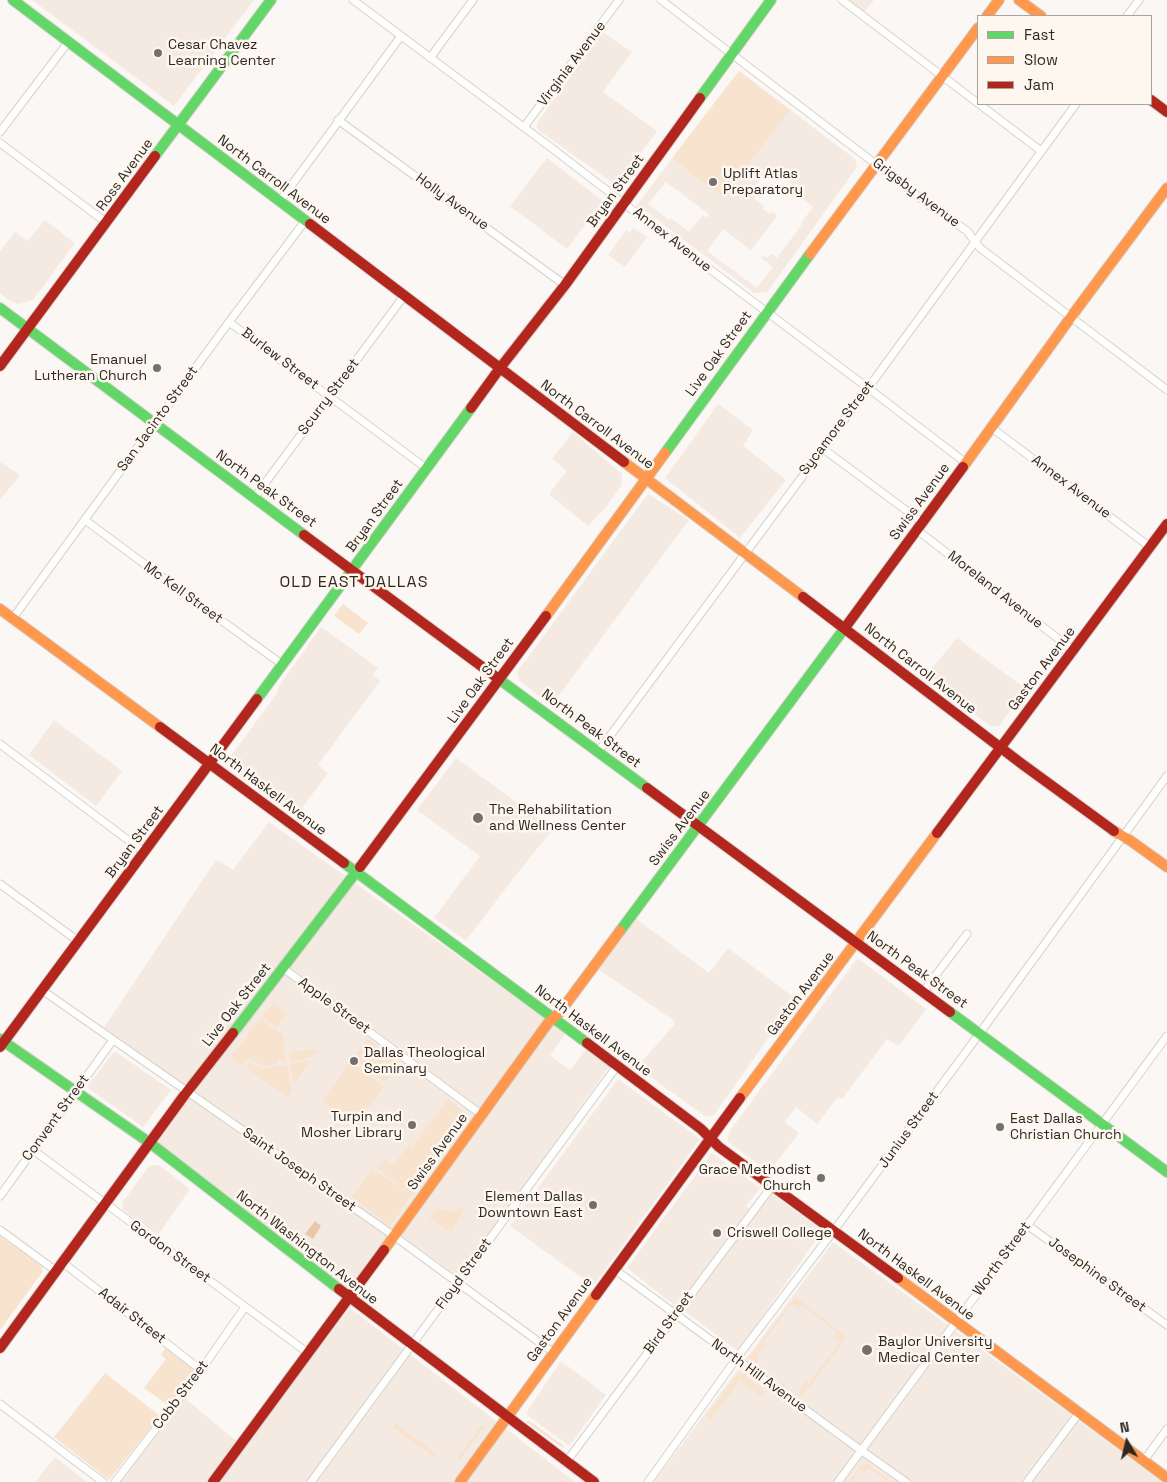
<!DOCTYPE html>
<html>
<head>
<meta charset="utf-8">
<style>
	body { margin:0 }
	#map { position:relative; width:1167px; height:1482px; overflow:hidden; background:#faf7f4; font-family:"Space Grotesk",sans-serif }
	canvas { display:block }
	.legend { position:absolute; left:977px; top:15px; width:175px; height:90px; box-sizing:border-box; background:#fef7f0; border:1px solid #aaa49e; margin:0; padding:6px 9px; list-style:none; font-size:15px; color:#2d2824 }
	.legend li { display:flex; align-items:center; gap:10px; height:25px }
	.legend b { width:25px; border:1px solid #aaa49e }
	.north { position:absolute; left:1102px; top:1417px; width:50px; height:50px; -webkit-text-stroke:4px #fef7f0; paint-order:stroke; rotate:351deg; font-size:14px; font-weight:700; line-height:20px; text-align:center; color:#2d2824 }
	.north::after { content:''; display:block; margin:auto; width:18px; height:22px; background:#2d2824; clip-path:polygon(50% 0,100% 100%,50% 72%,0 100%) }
</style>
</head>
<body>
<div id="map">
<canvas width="1167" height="1482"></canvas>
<ul class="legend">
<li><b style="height:6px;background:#63d668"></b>Fast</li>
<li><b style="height:6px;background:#ff974d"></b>Slow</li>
<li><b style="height:6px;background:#b3261e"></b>Jam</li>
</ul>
<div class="north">N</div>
</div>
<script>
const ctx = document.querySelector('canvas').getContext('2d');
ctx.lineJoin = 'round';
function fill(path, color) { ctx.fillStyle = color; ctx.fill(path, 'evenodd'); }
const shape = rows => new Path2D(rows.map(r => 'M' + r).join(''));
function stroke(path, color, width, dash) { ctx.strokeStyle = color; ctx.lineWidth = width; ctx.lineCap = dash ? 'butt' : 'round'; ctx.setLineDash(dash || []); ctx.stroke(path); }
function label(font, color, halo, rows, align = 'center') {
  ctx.font = font + ' "Space Grotesk",sans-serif'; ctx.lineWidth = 5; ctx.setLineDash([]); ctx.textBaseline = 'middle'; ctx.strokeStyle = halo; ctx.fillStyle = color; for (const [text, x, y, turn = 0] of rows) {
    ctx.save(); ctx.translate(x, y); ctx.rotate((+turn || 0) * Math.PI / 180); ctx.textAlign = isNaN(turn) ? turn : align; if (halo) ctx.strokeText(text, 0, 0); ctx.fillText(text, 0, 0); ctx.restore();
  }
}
const built = shape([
	[32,0,254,0,174,106],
	[847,0,874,0,864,12],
	[603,32,632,52,603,92,657,131,617,186,537,129,537,123],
	[739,71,855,159,857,167,767,292,754,293,646,211,638,220,630,214],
	[768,170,778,177,780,176,798,189,797,190,802,194,800,197,813,207,801,223,802,224,777,258,771,254,767,258,763,255,761,258,773,267,757,288,707,251,723,229,751,250,777,216,772,212,770,214,763,209,764,206,754,199,758,193,753,189],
	[666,182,709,214,707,218,703,215,689,232,671,218,669,220,648,204],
	[547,158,603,201,567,249,510,206],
	[45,220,75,243,33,300,18,304,9,300,0,293,0,251,15,232,28,241],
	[633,228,647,237,625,267,608,255,626,230,630,233],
	[718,404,753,430,743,446,786,480,740,538,665,478],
	[573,432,622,474,622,485,605,508,588,526,550,495,551,491,567,471,552,459],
	[0,462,20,475,0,500],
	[648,494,689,520,551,706,519,680,517,672],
	[321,627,378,668,373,675,380,681,318,765,328,773,296,816,227,765,227,761,276,695,279,686],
	[957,638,1026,689,999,726,991,726,924,678],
	[54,720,122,771,96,806,29,755],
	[456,758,553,829,512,880,466,941,434,918,480,856,417,810],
	[269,822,566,1033,550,1056,570,1070,586,1049,609,1067,459,1277,394,1230,351,1292,156,1145,160,1140,155,1136,187,1091,101,1032,216,860,219,862,220,861,233,870],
	[635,918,709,973,728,948,796,999,714,1115,705,1116,637,1067,675,1024,673,1020,598,969],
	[859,959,926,1009,899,1046,887,1039,842,1099,838,1097,817,1124,796,1107,785,1122,799,1133,769,1172,728,1142,728,1136,732,1128,765,1083,856,960],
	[116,1052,171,1090,143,1127,88,1088,89,1084,113,1053],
	[618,1079,700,1139,593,1286,510,1226],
	[712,1153,760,1188,746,1206,754,1213,771,1193,823,1232,807,1252,794,1243,807,1253,738,1351,675,1304,674,1305,627,1268],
	[159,1165,190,1189,158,1235,123,1210,122,1203,149,1166],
	[833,1242,956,1331,1162,1482,654,1482],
	[350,1308,575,1482,119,1482,185,1398,242,1446],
	[561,1361,606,1395,571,1444,568,1445,527,1415,528,1410],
	[55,1457,87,1482,35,1482]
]);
const green = shape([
	[739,71,790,110,723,197,672,158],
	[343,604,368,623,359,634,334,616],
	[273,1003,287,1013,277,1028,262,1017],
	[260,1019,283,1035,285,1050,282,1054,285,1056,286,1059,284,1061,281,1061,278,1057,278,1060,276,1064,263,1066,250,1058,243,1065,230,1058],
	[368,1039,400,1062,385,1082,353,1059],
	[310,1050,317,1050,313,1057,290,1062,289,1052],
	[311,1060,294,1084,290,1064],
	[251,1062,261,1069,287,1065,292,1090,288,1097,246,1068],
	[350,1062,384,1086,355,1125,322,1101],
	[448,1098,468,1116,390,1226,352,1197,372,1169,407,1192,378,1168,384,1160,393,1166,408,1145,412,1148],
	[460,1207,464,1210,453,1230,445,1230,430,1219,433,1213,437,1209,443,1209,451,1212],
	[0,1236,42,1266,43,1271,0,1330],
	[795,1297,847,1337,802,1397,797,1393,806,1381,809,1383,840,1342,833,1337,837,1332,801,1305,798,1309,792,1304,763,1342,766,1344,757,1356,760,1358,756,1363,749,1358],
	[166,1347,197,1369,172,1402,169,1404,165,1403,144,1388,166,1359,161,1355],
	[105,1373,160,1416,109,1480,54,1437],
	[738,1373,742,1373,765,1392,761,1396,739,1381,711,1420,706,1417],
	[528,1420,564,1446,563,1448,526,1422],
	[395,1423,436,1453,433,1457,393,1427],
	[485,1424,486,1426,483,1430,482,1429,460,1461,457,1458,482,1425,484,1426],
	[865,1463,866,1463,892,1482,888,1482,868,1468,865,1472,860,1470,851,1482,849,1482,862,1464]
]);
const water = shape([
	[315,1221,321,1226,313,1239,305,1234]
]);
const street = shape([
	[353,0,549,146,695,258,868,388,966,463],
	[661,0,928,204,967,231,980,248,1167,390],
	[842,0,1041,151],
	[1127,16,1139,0],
	[430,58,473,0],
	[338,120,565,285],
	[524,127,619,0],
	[0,132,69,41],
	[0,143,107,223],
	[280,201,401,36],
	[229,322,426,468],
	[992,428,1150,547],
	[822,448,922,522],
	[254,498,404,296],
	[85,520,200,605,283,665],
	[917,530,1073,650],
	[13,618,229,322,305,221],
	[0,744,144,852],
	[598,752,868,388,1076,104],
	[0,884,78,941],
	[283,968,482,1115],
	[42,990,394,1236,554,1353],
	[923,992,967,934],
	[33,1150,308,1353],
	[0,1196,113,1040],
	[1027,1225,1167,1325],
	[0,1230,56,1271],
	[62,1262,201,1370],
	[614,1269,855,1446,906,1482],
	[0,1404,103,1482],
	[1143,1460,1148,1455,1167,1429],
	[567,1461,772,1186],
	[115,1482,201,1370,245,1307],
	[311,1482,617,1066],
	[648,1482,736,1359,838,1225,974,1041,1167,776],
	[838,1482,1167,1036],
	[1027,1482,1079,1413]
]);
const fast = shape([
	[13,0,310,224],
	[700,98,771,0],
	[155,156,271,0],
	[0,308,304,535],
	[665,453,810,254],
	[496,677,647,788],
	[257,699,471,408],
	[344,863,587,1043],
	[620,931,847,625],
	[950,1012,1167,1172],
	[233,1033,360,867],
	[0,1039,150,1143,339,1289]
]);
const slow = shape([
	[1019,0,1041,16],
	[987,16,999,0],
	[810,254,978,28],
	[624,462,803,597],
	[963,467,1071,317,1167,188],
	[0,609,160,727],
	[546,616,665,453],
	[1114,831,1131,841,1167,867],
	[740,1098,937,833],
	[384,1250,548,1023,560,1012,620,931],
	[898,1278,1167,1478],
	[460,1482,596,1295]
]);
const jam = shape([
	[1151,100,1167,112],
	[310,224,624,462],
	[0,366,155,156],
	[471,408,500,368,565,285,700,98],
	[304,535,496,677],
	[803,597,1022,764,1114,831],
	[847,625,963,467],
	[160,727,344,863],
	[647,788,950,1012],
	[937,833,1167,524],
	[360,867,546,616],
	[587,1043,701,1129,719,1147,898,1278],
	[0,1047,257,699],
	[339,1289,594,1482],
	[596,1295,740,1098],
	[0,1348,183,1097,233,1033],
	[213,1482,384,1250]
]);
const markers = [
	[158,53,5,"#75706d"],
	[713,182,5,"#75706d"],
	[157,368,5,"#75706d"],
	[478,818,6,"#75706d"],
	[354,1061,5,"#75706d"],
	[412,1125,5,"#75706d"],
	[1000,1127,5,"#75706d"],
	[821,1178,5,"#75706d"],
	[593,1205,5,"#75706d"],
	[717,1233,5,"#75706d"],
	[867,1350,6,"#75706d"]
];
const poiNames = [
	["Cesar Chavez",168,45],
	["Learning Center",168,61],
	["Uplift Atlas",723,174],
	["Preparatory",723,190],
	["Emanuel",147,360,"right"],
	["Lutheran Church",147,376,"right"],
	["The Rehabilitation",489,810],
	["and Wellness Center",489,826],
	["Dallas Theological",364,1053],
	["Seminary",364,1069],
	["Turpin and",402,1117,"right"],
	["Mosher Library",402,1133,"right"],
	["East Dallas",1010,1119],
	["Christian Church",1010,1135],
	["Grace Methodist",811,1170,"right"],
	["Church",811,1186,"right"],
	["Element Dallas",583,1197,"right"],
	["Downtown East",583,1213,"right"],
	["Criswell College",727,1233],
	["Baylor University",878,1342],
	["Medical Center",878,1358]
];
const streetNames = [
	["Virginia Avenue",572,64,-53],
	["Ross Avenue",125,175,-54],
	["North Carroll Avenue",274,180,37],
	["Bryan Street",616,191,-54],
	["Grigsby Avenue",916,193,37],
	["Holly Avenue",452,202,36],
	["Annex Avenue",672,240,38],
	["Live Oak Street",719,354,-54],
	["Burlew Street",280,359,37],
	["Scurry Street",329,397,-53],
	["San Jacinto Street",158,419,-54],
	["North Carroll Avenue",597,425,37],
	["Sycamore Street",837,428,-53],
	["Annex Avenue",1071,487,37],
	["North Peak Street",266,489,36],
	["Swiss Avenue",920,502,-54],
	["Bryan Street",375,516,-54],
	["Moreland Avenue",995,590,38],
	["Mc Kell Street",183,593,36],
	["North Carroll Avenue",920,669,38],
	["Gaston Avenue",1042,669,-53],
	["Live Oak Street",481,681,-54],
	["North Peak Street",591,729,37],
	["North Haskell Avenue",268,790,37],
	["Swiss Avenue",680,828,-53],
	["Bryan Street",135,842,-53],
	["North Peak Street",917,970,36],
	["Gaston Avenue",801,994,-53],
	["Live Oak Street",237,1005,-52],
	["Apple Street",334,1006,36],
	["North Haskell Avenue",593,1031,37],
	["Convent Street",56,1118,-54],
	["Junius Street",909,1130,-54],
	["Swiss Avenue",438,1152,-54],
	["Saint Joseph Street",299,1170,35],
	["North Washington Avenue",307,1248,38],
	["Gordon Street",170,1252,36],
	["Worth Street",1002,1259,-54],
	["Floyd Street",464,1274,-54],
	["North Haskell Avenue",916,1275,37],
	["Josephine Street",1097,1275,36],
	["Adair Street",132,1316,38],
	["Gaston Avenue",560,1320,-54],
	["Bird Street",669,1323,-54],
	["North Hill Avenue",759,1376,36],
	["Cobb Street",181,1395,-53]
];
const quarterNames = [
	["OLD EAST DALLAS",354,583]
];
fill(built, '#f4eae2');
fill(green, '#f8e3cf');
fill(water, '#e8c8aa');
stroke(street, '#d6d3cf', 9);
stroke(fast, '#d6d3cf', 12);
stroke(slow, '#d6d3cf', 12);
stroke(jam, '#d6d3cf', 12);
stroke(street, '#fefefd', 7);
stroke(fast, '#63d668', 10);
stroke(slow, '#ff974d', 10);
stroke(jam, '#b3261e', 10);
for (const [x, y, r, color] of markers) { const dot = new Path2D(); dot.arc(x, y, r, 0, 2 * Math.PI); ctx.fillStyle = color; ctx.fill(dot); stroke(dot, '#fef7f0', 2); }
label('14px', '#2d2824', '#fef7f0', poiNames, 'left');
label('14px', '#2d2824', '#fef7f0', streetNames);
ctx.letterSpacing = '1px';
label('16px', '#2d2824', '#fef7f0', quarterNames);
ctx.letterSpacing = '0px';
</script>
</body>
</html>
